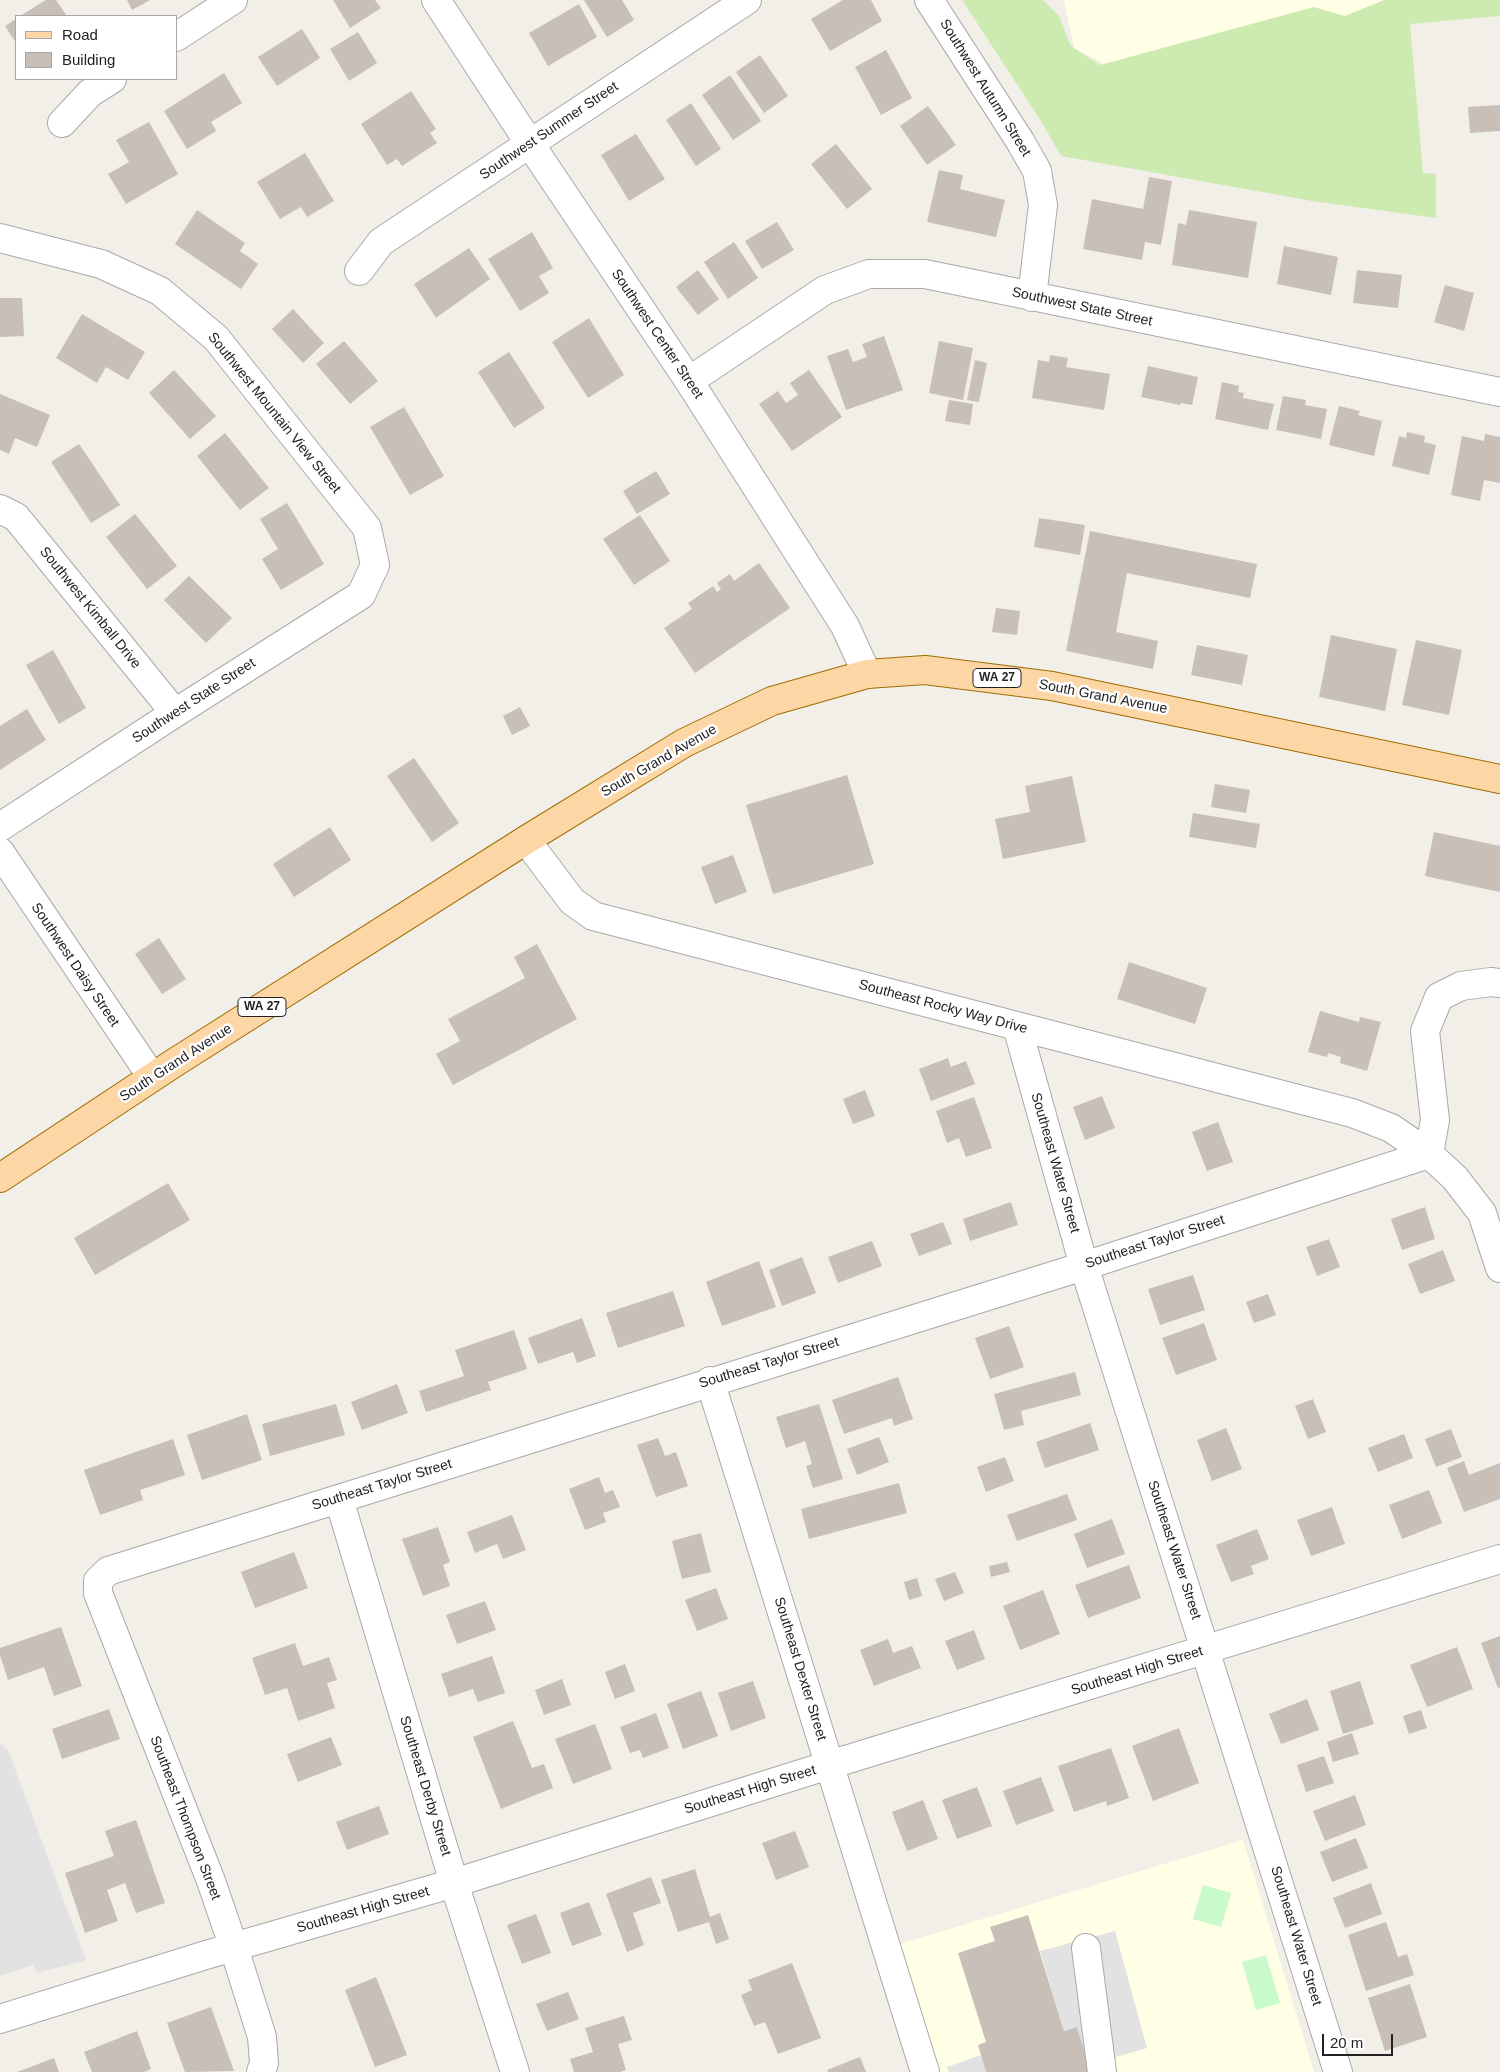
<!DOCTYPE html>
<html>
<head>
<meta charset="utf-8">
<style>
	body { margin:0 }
	#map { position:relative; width:1500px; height:2072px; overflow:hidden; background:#f2efe9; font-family:Helvetica,sans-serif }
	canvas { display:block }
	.legend { position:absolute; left:15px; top:15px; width:162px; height:65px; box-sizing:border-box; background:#fff; border:1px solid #a7a7a7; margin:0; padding:6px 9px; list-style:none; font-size:15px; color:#222 }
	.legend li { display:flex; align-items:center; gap:10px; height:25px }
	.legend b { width:25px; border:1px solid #a7a7a7 }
	.scale { position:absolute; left:1322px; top:2034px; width:71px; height:22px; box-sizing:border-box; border:2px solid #222; border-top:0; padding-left:6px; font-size:15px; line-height:18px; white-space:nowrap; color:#222; -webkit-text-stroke:4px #fff; paint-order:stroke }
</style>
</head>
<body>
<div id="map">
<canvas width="1500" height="2072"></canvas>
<ul class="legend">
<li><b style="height:6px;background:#fcd6a4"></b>Road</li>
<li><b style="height:14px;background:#c7bfb8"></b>Building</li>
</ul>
<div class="scale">20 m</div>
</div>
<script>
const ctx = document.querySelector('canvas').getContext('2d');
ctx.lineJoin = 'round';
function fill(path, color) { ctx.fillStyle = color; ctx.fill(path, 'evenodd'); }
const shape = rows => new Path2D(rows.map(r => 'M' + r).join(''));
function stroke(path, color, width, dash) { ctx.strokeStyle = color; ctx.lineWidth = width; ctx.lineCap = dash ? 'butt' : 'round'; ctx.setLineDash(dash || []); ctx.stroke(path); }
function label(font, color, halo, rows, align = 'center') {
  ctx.font = font + ' Helvetica,sans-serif'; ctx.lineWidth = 5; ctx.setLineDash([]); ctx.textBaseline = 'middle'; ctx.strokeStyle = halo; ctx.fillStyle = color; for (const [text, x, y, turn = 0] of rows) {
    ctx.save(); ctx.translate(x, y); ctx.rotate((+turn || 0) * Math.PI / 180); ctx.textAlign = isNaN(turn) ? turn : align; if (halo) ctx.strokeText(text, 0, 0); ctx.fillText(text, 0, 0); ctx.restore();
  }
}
const education = shape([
	[1064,0,1408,0,1349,21,1108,66,1074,48],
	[1243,1840,1314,2072,940,2072,900,1944]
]);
const grass = shape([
	[962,0,1043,0,1059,16,1071,46,1100,65,1314,7,1345,16,1384,0,1500,0,1500,16,1410,24,1423,173,1436,174,1436,218,1312,201,1061,156,1041,121]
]);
const park = shape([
	[1203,1885,1231,1893,1221,1927,1193,1919],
	[1266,1955,1280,2003,1256,2010,1242,1962]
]);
const parking = shape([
	[0,1744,8,1750,86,1960,38,1973,33,1965,0,1976],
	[1115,1931,1147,2048,1112,2058,1116,2072,1091,2072,1077,2027,1064,2031,1040,1951],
	[981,2055,986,2072,949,2072,947,2067]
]);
const building = shape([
	[46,0,56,0,67,16,20,16],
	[127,0,150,0,132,10],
	[333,0,375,0,381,8,350,28],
	[584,0,622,0,634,20,607,37],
	[843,0,871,0,882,21,830,51,811,19],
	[579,4,597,37,548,66,529,33],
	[16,19,16,43,5,26],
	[302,29,320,58,277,86,258,57],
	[358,32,377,63,349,81,330,49],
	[886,50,912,98,881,115,855,67],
	[760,55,788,96,764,113,736,72],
	[224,73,242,103,211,122,216,131,187,149,164,111],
	[730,75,761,121,733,140,702,95],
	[411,91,436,129,430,133,437,143,402,166,397,159,387,165,361,124],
	[691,103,721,149,696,166,666,120],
	[1500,105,1500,131,1470,133,1468,107],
	[928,106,956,145,927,165,900,126],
	[149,122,178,174,126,204,108,174,129,162,116,140],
	[636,134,665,179,629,201,601,155],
	[836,144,872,189,847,209,811,164],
	[305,153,334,201,307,217,301,207,280,219,257,182],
	[939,170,963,175,960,189,1005,200,996,237,927,222],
	[1149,177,1172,181,1161,245,1145,242,1142,260,1083,249,1092,199,1143,209],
	[197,210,245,243,240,251,258,264,241,289,175,244],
	[1189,210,1257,222,1248,278,1172,265,1178,223,1186,225],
	[777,222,794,250,762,269,745,241],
	[532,232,553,268,539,276,549,293,520,311,488,259],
	[734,242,758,278,728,299,704,262],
	[1284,246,1338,257,1331,295,1277,284],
	[469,248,490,279,436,318,414,284],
	[698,270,719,299,698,315,676,287],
	[1357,270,1402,275,1398,308,1353,303],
	[1445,285,1474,293,1464,331,1434,322],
	[0,298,22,298,24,336,0,337],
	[293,309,324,343,303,363,272,329],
	[82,314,145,352,128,380,106,367,97,383,56,358],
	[589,318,624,375,588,398,552,342],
	[884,336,903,390,846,410,827,356,848,349,853,362,867,357,862,344],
	[344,341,378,381,350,404,316,364],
	[939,341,973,348,963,400,929,393],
	[509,352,545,408,514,428,478,372],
	[1050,355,1068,358,1066,367,1110,374,1104,410,1032,398,1038,360,1049,362],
	[975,360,987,363,979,402,967,400],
	[1148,366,1198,377,1192,405,1181,403,1180,405,1141,397],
	[174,370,216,416,190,439,149,393],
	[809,370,842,417,792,451,759,404,778,391,786,403,798,395,790,383],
	[1222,382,1239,386,1238,392,1244,393,1243,398,1274,404,1268,430,1215,419],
	[0,394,50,415,37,447,15,438,9,454,0,450],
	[1283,396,1306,400,1305,405,1327,409,1321,439,1276,430],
	[949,400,973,404,970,425,945,421],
	[1339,406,1360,411,1358,415,1382,421,1374,456,1329,445],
	[404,407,444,476,410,495,370,427],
	[1407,432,1425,436,1424,442,1436,445,1429,475,1392,466,1399,436,1406,438],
	[225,433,269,488,240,510,197,456],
	[1485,434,1500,437,1500,483,1484,480,1480,501,1451,495,1462,436,1484,441],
	[79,444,120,505,91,523,51,462],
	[656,471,670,494,637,514,623,491],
	[287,503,324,564,281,590,262,559,278,549,260,519],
	[135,514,177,566,147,589,106,537],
	[640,515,670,561,634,585,603,539],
	[1039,518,1085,525,1080,555,1034,547],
	[1090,531,1257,564,1250,598,1127,573,1116,632,1158,641,1153,669,1066,651],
	[759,563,790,608,695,673,664,628,692,609,688,603,713,586,717,592,721,589,717,583,730,574,734,581],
	[189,576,232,618,206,643,164,600],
	[996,608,1020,611,1017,635,992,632],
	[1331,635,1397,649,1385,711,1319,697],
	[1416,640,1462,650,1449,715,1402,705],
	[1197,645,1248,655,1242,685,1191,675],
	[53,650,86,708,59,724,26,665],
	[520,707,530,726,512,735,503,716],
	[27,709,46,740,0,770,0,726],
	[414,758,459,823,432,842,387,776],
	[847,775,874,864,773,894,746,805],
	[1072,776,1086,842,1003,859,995,819,1030,812,1025,786],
	[1215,784,1250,790,1246,813,1211,807],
	[1193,813,1260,824,1256,848,1189,837],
	[330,827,351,860,294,897,273,864],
	[1434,832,1500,846,1500,892,1425,876],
	[733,855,747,892,715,904,701,867],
	[159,938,186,979,162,994,135,954],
	[537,944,577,1019,453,1085,436,1054,460,1041,448,1019,525,978,514,957],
	[1129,962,1207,988,1195,1024,1117,999],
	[1320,1011,1359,1022,1360,1017,1381,1022,1367,1071,1340,1063,1341,1057,1328,1053,1327,1057,1308,1052],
	[948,1058,951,1067,966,1061,975,1084,931,1101,919,1069],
	[865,1090,875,1116,853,1124,843,1099],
	[1102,1096,1115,1128,1085,1140,1073,1107],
	[974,1097,992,1148,966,1157,959,1138,947,1143,936,1111],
	[1218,1122,1233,1162,1207,1171,1192,1132],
	[168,1183,190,1220,95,1275,74,1238],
	[1011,1202,1018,1225,970,1241,963,1219],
	[1425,1207,1435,1239,1402,1250,1391,1219],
	[943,1222,952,1244,919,1256,910,1234],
	[1329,1239,1340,1267,1317,1276,1306,1247],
	[872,1241,882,1266,838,1283,828,1257],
	[1443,1250,1455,1281,1420,1294,1408,1264],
	[802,1257,816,1293,782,1306,769,1270],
	[759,1261,776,1307,722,1326,706,1282],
	[1193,1275,1205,1310,1160,1325,1148,1289],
	[673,1291,685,1326,618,1348,606,1313],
	[1268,1294,1276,1315,1254,1323,1246,1302],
	[582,1318,596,1356,577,1363,573,1352,538,1364,528,1338],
	[1204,1323,1217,1360,1176,1375,1162,1338],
	[1009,1326,1024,1367,990,1379,975,1338],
	[514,1330,527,1369,488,1382,491,1390,426,1412,419,1391,464,1376,455,1350],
	[1075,1372,1081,1395,1021,1411,1024,1425,1004,1430,994,1394],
	[898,1377,913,1419,894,1426,892,1418,844,1434,832,1400],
	[397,1384,408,1413,362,1430,351,1402],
	[1313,1399,1326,1432,1308,1439,1295,1406],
	[336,1404,345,1435,270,1456,262,1424],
	[819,1404,843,1479,813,1488,806,1466,812,1464,805,1441,786,1448,776,1417],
	[247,1414,262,1460,202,1480,187,1435],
	[1090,1423,1099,1450,1045,1468,1036,1442],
	[1226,1428,1242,1469,1212,1481,1197,1440],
	[1451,1429,1462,1457,1436,1467,1425,1439],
	[1404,1434,1413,1458,1378,1472,1368,1448],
	[879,1437,889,1462,857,1475,847,1449],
	[658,1438,665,1456,676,1452,688,1486,656,1497,637,1445],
	[173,1439,185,1475,140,1490,143,1500,100,1515,84,1470],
	[1005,1457,1014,1481,986,1492,977,1467],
	[1464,1461,1469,1475,1500,1463,1500,1499,1464,1512,1447,1468],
	[599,1477,605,1493,613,1490,620,1507,603,1513,606,1522,585,1530,569,1489],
	[899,1483,907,1513,809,1539,801,1509],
	[1429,1490,1442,1523,1402,1539,1389,1505],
	[1067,1494,1077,1520,1017,1541,1007,1515],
	[1332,1507,1345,1544,1311,1556,1297,1520],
	[512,1515,526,1550,503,1559,497,1544,475,1553,467,1532],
	[1112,1519,1125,1554,1087,1568,1074,1534],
	[438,1527,450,1562,443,1565,450,1586,423,1596,402,1539],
	[1257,1529,1269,1559,1251,1566,1254,1574,1231,1582,1216,1545],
	[701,1533,711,1572,682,1579,672,1541],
	[294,1552,308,1588,255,1608,241,1572],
	[1007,1562,1010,1572,991,1577,989,1566],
	[1129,1565,1141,1598,1088,1618,1075,1585],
	[955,1572,964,1593,944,1601,935,1579],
	[917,1578,922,1596,909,1600,904,1582],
	[716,1588,728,1619,697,1631,685,1600],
	[1043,1590,1060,1634,1020,1650,1003,1606],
	[485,1601,496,1630,457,1644,446,1615],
	[61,1627,82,1686,54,1696,44,1667,8,1680,0,1655,0,1648],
	[974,1630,985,1659,957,1670,945,1641],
	[1500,1636,1500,1687,1498,1688,1481,1643],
	[888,1639,893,1653,912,1646,921,1668,874,1686,860,1650],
	[295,1643,303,1666,329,1657,337,1680,327,1683,335,1708,298,1721,287,1688,265,1695,252,1658],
	[1457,1647,1473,1689,1427,1707,1410,1665],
	[492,1656,505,1693,478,1702,473,1689,449,1697,441,1674],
	[625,1664,635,1691,615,1699,605,1672],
	[562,1679,571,1705,544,1715,535,1690],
	[753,1681,766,1718,731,1731,718,1693],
	[1360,1681,1374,1724,1343,1734,1330,1691],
	[701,1691,718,1736,683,1749,667,1704],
	[1307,1699,1319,1730,1281,1744,1269,1714],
	[109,1709,120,1739,62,1759,52,1729],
	[1421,1710,1427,1728,1409,1734,1403,1716],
	[656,1713,669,1748,643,1758,640,1750,630,1753,620,1727],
	[513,1721,532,1768,544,1764,553,1788,501,1809,473,1737],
	[595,1724,612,1769,573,1784,555,1739],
	[1179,1728,1199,1783,1153,1801,1132,1746],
	[1352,1733,1359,1754,1333,1762,1327,1742],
	[331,1737,342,1765,298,1782,287,1754],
	[1111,1748,1129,1798,1107,1806,1106,1801,1074,1812,1058,1766],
	[1324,1756,1334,1783,1306,1792,1297,1765],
	[1041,1777,1054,1811,1016,1825,1003,1791],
	[977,1787,992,1826,957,1839,942,1800],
	[1355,1795,1366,1825,1325,1841,1313,1811],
	[923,1800,938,1839,907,1851,892,1812],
	[379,1806,389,1834,347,1850,336,1822],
	[136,1820,165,1903,136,1913,125,1883,107,1890,118,1921,85,1933,65,1873,114,1856,105,1831],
	[795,1831,809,1867,776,1880,762,1843],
	[1356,1838,1368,1868,1332,1882,1320,1852],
	[695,1869,710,1917,720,1913,729,1939,716,1944,709,1922,678,1932,661,1880],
	[651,1877,661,1903,633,1913,644,1945,627,1952,606,1894],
	[1371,1883,1382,1914,1345,1928,1333,1898],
	[589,1902,602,1935,572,1946,560,1913],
	[536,1914,551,1953,522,1964,507,1925],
	[1028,1915,1064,2031,1077,2027,1091,2072,986,2072,978,2045,986,2042,958,1953,995,1941,990,1927],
	[1386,1922,1398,1957,1407,1954,1414,1975,1366,1991,1348,1935],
	[792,1963,821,2038,778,2054,765,2022,754,2026,741,1995,752,1990,748,1980],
	[376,1977,407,2055,375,2067,345,1990],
	[1410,1984,1427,2037,1385,2051,1368,1998],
	[568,1992,579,2019,547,2031,536,2004],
	[211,2007,234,2071,185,2072,167,2023],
	[624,2016,632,2040,618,2044,626,2070,620,2072,574,2072,570,2059,593,2052,585,2028],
	[137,2031,151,2069,144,2072,92,2072,84,2052],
	[860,2057,866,2072,828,2072,827,2070],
	[54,2058,59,2072,17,2072]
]);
const minor = shape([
	[436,0,530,144,689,381,845,626,867,674],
	[929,0,1020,141,1037,171,1043,205,1032,297],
	[176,37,233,0],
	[62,123,90,93,112,79],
	[0,238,101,264,160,291,216,338,367,528,375,565,361,595,175,713,0,827],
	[359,271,381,242,747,0],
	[689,381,825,290,869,274,925,274,1500,392],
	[0,509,16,517,175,713],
	[526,840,572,901,593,916,1352,1113,1391,1128,1429,1154,1455,1178,1482,1213,1500,1268],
	[0,852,152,1077],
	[1017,1026,1084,1266,1338,2072],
	[710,1381,925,2072],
	[339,1499,454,1883,515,2072],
	[1086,1948,1102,2072],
	[0,2019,206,1955,454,1883,829,1765,1500,1559],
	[261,2072,264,2063,262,2037,234,1948,211,1881,98,1593,98,1581,108,1571,1084,1266,1429,1154,1435,1120,1425,1031,1439,997,1461,986,1491,982,1500,983]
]);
const major = shape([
	[0,1178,174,1063,526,840,684,743,772,701,867,674,925,670,1052,686,1500,779]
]);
const shields = [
	[997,678,48],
	[262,1007,48]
];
const shieldNames = [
	["WA 27",997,678],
	["WA 27",262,1007]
];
const streetNames = [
	["Southwest Autumn Street",985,88,58],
	["Southwest Summer Street",549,131,-34],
	["Southwest State Street",1082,307,12],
	["Southwest Center Street",657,334,56],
	["Southwest Mountain View Street",274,413,51],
	["Southwest Kimball Drive",90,608,51],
	["South Grand Avenue",1103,697,11],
	["Southwest State Street",194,701,-33],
	["South Grand Avenue",659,761,-30],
	["Southwest Daisy Street",75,965,56],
	["Southeast Rocky Way Drive",943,1007,15],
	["South Grand Avenue",176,1063,-33],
	["Southeast Water Street",1055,1163,74],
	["Southeast Taylor Street",1155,1242,-18],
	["Southeast Taylor Street",769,1363,-17],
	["Southeast Taylor Street",382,1485,-17],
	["Southeast Water Street",1174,1550,72],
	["Southeast Dexter Street",800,1669,73],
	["Southeast High Street",1137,1671,-17],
	["Southeast Derby Street",425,1786,73],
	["Southeast High Street",750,1790,-17],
	["Southeast Thompson Street",185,1818,69],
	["Southeast High Street",363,1910,-16],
	["Southeast Water Street",1296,1936,73]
];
fill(education, '#ffffe5');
fill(grass, '#cdebb0');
fill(park, '#c8facc');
fill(parking, '#e2e2e2');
fill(building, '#c7bfb8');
stroke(minor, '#a9a9a9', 30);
stroke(major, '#a06b00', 30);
stroke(minor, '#fff', 28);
stroke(major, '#fcd6a4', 28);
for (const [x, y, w] of shields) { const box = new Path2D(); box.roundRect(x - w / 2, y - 9.5, w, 19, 4); ctx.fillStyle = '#fff'; ctx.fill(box); stroke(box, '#222', 1); }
label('bold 12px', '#222', null, shieldNames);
label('14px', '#222', '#fff', streetNames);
</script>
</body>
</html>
